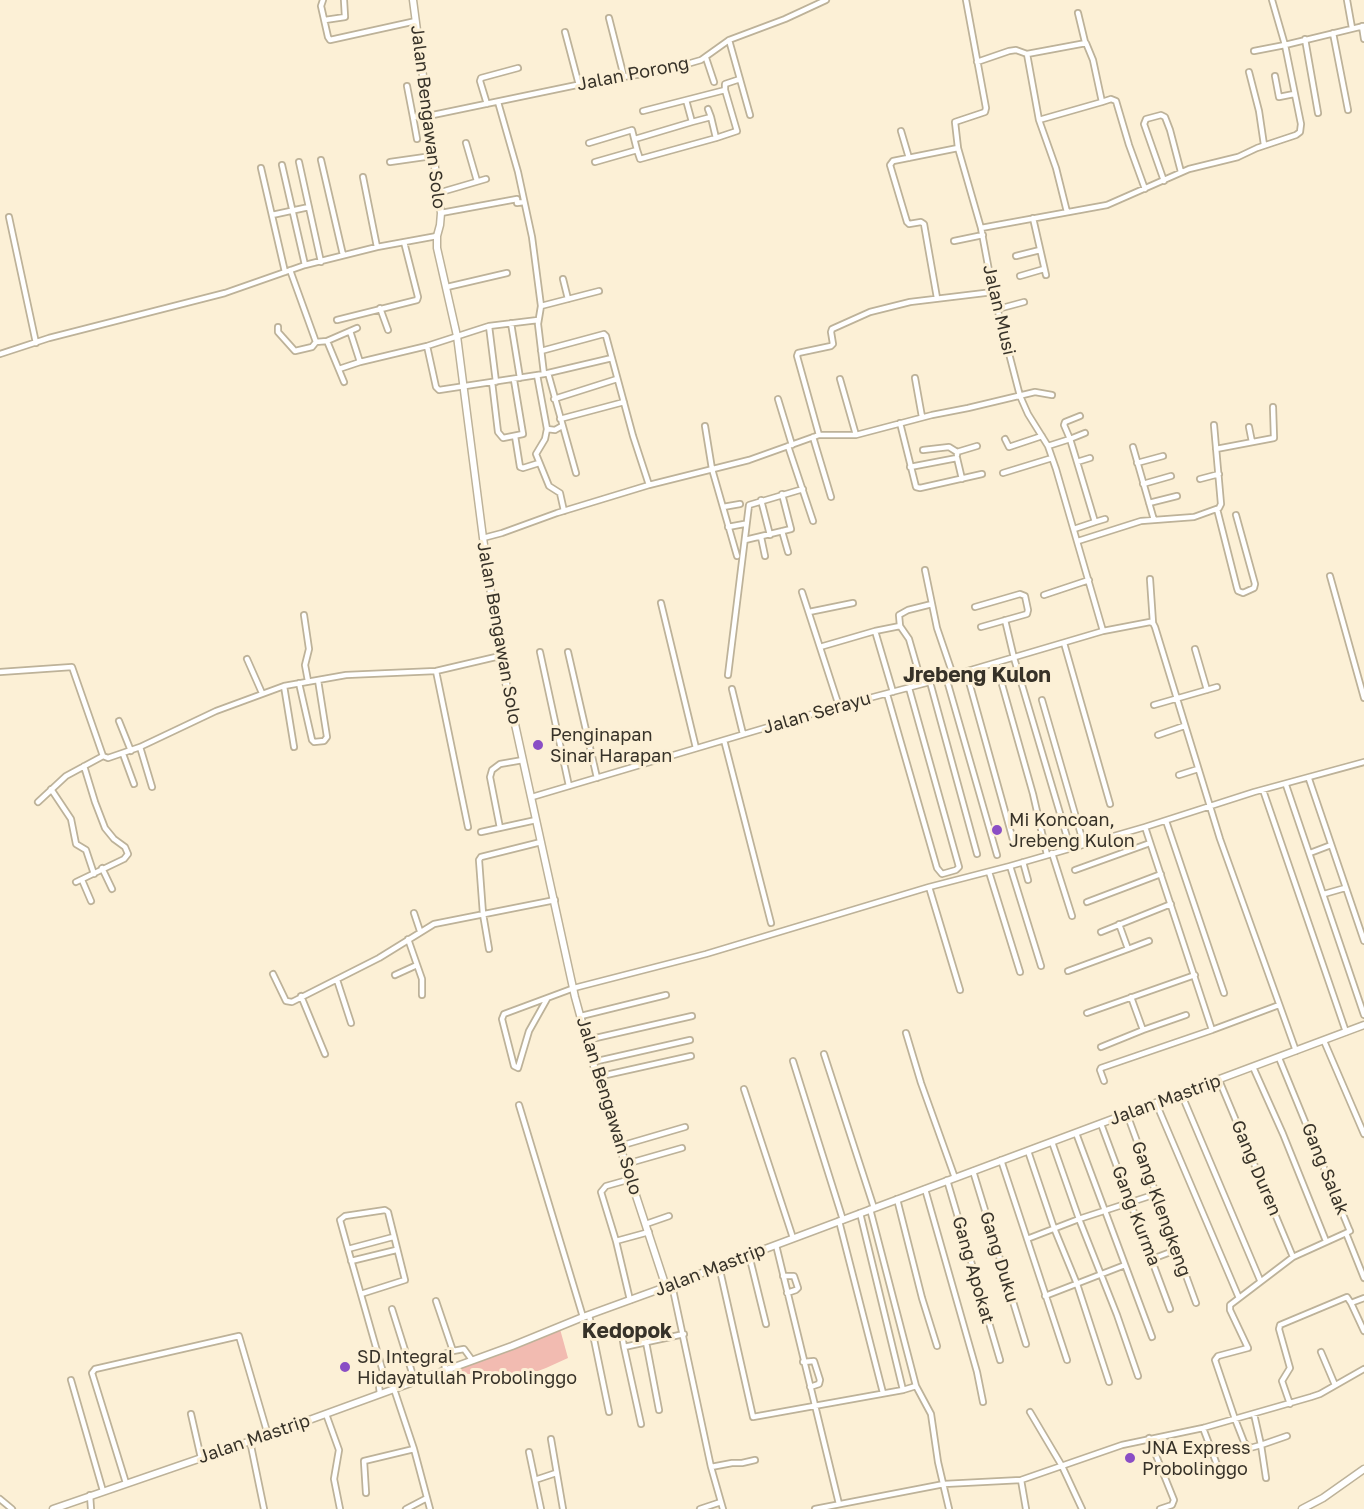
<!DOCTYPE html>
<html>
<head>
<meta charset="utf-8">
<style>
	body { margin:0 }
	canvas { display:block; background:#fcf0d6 }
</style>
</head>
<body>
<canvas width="1364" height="1509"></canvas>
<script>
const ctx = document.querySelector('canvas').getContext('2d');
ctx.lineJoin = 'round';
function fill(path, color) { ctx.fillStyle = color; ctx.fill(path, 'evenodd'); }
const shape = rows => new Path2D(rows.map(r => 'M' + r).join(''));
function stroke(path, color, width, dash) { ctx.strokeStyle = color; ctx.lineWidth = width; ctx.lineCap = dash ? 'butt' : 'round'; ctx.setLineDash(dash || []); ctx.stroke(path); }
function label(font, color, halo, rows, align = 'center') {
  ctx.font = font + ' "Golos Text",sans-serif'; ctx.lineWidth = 6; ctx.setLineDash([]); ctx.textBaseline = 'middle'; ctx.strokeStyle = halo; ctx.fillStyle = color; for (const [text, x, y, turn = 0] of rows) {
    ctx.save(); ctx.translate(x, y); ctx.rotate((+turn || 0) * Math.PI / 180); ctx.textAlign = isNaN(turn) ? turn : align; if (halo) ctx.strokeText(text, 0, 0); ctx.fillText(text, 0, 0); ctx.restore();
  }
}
const green = shape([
	[560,1329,568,1358,546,1368,503,1384,473,1374,456,1374,443,1380,432,1378]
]);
const street = shape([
	[323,0,321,6,328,37,330,40,416,21],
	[966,0,986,108,985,112,955,122,958,148,981,228,993,292,1020,396,1028,414,1048,446,1056,469,1103,631],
	[1347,0,1352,28],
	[1078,13,1085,42],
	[609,18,624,77],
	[325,20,345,17,344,0],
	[1362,26,1364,39],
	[565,32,579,85],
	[1333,33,1348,110],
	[1305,39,1318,113],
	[729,40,750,115],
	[1254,51,1285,45,1272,0],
	[1027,54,1039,120,1056,168,1067,212],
	[706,58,714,82],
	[977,62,1009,51,1016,50,1027,54,1086,43,1093,60,1102,102,1039,120],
	[1249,72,1259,111,1264,145],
	[1275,76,1279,97,1294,94],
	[407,86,413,117,428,116,596,81,663,71,701,60,729,40,785,19,826,0],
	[686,100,692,122,711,117,708,109],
	[498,102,518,172,532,237,541,306,538,324,544,374],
	[1102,102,1111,99,1116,101,1129,145,1145,189],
	[487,104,480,81,481,78,518,68],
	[643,111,725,90,725,84,740,79],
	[413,117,417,139],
	[711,117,716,138,737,131,725,90],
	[901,131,909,158],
	[635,139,692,122],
	[466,143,477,181],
	[589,143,632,130,637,150],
	[321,160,343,255],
	[299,162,321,262],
	[390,162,432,156],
	[595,162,637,150,640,159,716,138],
	[282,165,305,265],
	[261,168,285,272],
	[363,177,377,247],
	[1164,181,1144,124,1146,119,1161,115,1165,117,1170,130,1181,172],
	[438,193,486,179],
	[441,213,517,199,517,203,524,202],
	[272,215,309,207],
	[9,217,36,343],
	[1033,218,1046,275],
	[981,228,1107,205,1189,169,1238,157,1257,148,1296,135,1300,132,1301,124,1285,45,1364,26],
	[954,241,983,235],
	[1016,256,1040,250],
	[290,270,316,342,327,341,357,328],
	[1020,276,1044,269],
	[563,279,568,299],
	[447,287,507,273],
	[937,298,924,224,921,222,909,224,907,222,890,165,893,161,958,148],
	[541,306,599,291],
	[380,308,388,330],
	[998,309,1024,302],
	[337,320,417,300,418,297,404,242],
	[511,323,520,378],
	[489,326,496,382],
	[278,327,278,332,295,351,312,347,316,342],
	[350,331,360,362,427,346,489,326,538,320],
	[327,341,344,382],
	[427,346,436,387,439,390,544,374,612,358],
	[541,351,604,334,606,336,633,436,649,485],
	[0,354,49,338,225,293,305,265,377,247,437,236],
	[339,369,360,362],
	[548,373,576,473],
	[537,375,547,429,545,439,536,454,549,486,560,493,564,511],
	[915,378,922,417],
	[840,379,856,435],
	[492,382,498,432,503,438,523,434,514,380],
	[554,399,617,379],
	[778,399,792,445],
	[1080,416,1065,422,1064,425,1070,439,1085,433],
	[560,419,624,402],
	[900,423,916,487,920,488,982,474],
	[705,426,712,469,737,556],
	[1249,427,1252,442],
	[547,429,555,430,562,426],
	[819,435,797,356,798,353,831,346,833,344,831,332,832,329,870,312,910,302,993,292],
	[515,436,520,467,523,468,539,463],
	[813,437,831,497],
	[1005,439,1009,447,1042,436],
	[788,446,813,521],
	[1048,446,1070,439,1077,462,1095,522,1074,529],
	[1133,447,1154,520],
	[1216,449,1274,438,1273,407],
	[923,450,949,447,957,452],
	[957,455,957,452,977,446],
	[1077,462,1090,458],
	[1137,463,1163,456],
	[910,467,957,458,962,479],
	[1003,473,1052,458],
	[1200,479,1219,474],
	[1143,484,1171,476],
	[761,500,770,535],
	[1149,503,1177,496],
	[723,507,740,504],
	[1217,509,1237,588,1238,591,1243,593,1254,588,1255,584,1236,515],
	[1095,522,1105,519],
	[728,527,744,524],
	[782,531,788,552],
	[761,537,765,556],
	[483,538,502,533,557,513,649,485,749,460,819,435,856,435,932,415,968,408,1035,392,1052,395],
	[745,540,791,529,782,494],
	[1078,541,1141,521,1194,517,1219,508,1221,504,1214,425],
	[925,570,937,628,953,675],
	[1330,576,1364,698],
	[1150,579,1153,623],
	[802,592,839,706],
	[1044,595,1089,580],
	[661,603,696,748],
	[975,607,1020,594,1025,596,1028,610,1027,614,981,627],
	[809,612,853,603],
	[304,615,309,649,305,665,308,681],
	[1005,620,1014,658,1067,837],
	[900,626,899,615,908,610,932,604],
	[1064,643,1110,804],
	[820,647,875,631],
	[1195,649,1207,690],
	[540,652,569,786],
	[568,652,597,778],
	[247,659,262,693],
	[996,663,1033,794,1047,855],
	[436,671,468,827],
	[966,671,1013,840],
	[0,672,72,667,103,756,108,758,140,747,216,711,284,686,346,675,436,671,500,656],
	[728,675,749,505,803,489],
	[946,677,997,855],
	[930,682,977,854],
	[299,683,312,740,314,742,324,741,327,737,318,680],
	[284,686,294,747],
	[732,689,743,734],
	[893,692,875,631,900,626,909,639,922,684],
	[887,694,937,868,942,874,956,870,959,867,909,688],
	[1042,700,1084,845],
	[1154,705,1217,687],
	[119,721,131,751],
	[1158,735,1184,726],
	[724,740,771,923],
	[140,747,152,787],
	[123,754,134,784],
	[1179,775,1198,769],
	[1309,779,1364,941],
	[1286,785,1364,1015],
	[51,789,71,819,76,844,86,850,94,874],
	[1263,790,1346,1032],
	[532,797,839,706,930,682,1103,631,1150,622,1153,623,1155,627,1220,839,1296,1051],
	[38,802,66,776,103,756],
	[1166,821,1224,993],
	[500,828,490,777,492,770,500,764,523,760],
	[481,832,536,820],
	[1052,853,1072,916],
	[1310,853,1331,845],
	[1023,862,1028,880],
	[1010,866,1041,966],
	[102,868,112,889],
	[1075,870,1150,843],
	[989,872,1020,972],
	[82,880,91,901],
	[76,882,124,859,128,854,125,847,114,839,105,828,95,802,84,766],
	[929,887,960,990],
	[1324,894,1345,888],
	[1087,902,1161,874],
	[414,913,420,931],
	[1119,924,1128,949,1149,941],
	[1101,932,1171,904],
	[408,939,422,979,422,995],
	[489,949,483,914,479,860,481,857,541,842],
	[1068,971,1128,949],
	[273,974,286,1001,292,1002,379,958,434,924,555,900],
	[395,975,417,965],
	[337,980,351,1023],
	[301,996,325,1054],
	[1279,1005,1212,1030,1145,827,1254,792,1364,762],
	[1087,1013,1195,975],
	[581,1016,666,995],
	[1143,1030,1186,1015],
	[906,1033,921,1083,955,1178],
	[587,1040,692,1016],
	[1324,1041,1364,1134],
	[1101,1047,1143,1030,1131,997],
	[824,1054,874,1208],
	[1279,1058,1349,1229,1350,1231,1346,1233,1364,1278],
	[793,1061,843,1220],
	[593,1062,690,1040],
	[1253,1067,1283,1134,1326,1241],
	[518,1068,514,1066,503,1023,502,1019,504,1014,574,988,706,954,929,887,1010,866,1145,827],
	[518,1068,529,1031,547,999],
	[597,1077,691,1056],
	[1219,1080,1293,1257],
	[1104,1081,1100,1070,1101,1068,1212,1030],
	[744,1089,793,1238],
	[1181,1093,1260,1280],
	[1156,1103,1239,1298],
	[519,1105,583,1317],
	[1127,1114,1196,1303],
	[1101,1124,1170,1309],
	[1076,1133,1152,1337],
	[1052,1142,1079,1219,1117,1315,1138,1376],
	[620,1146,685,1127],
	[1028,1151,1054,1228,1077,1284,1109,1382],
	[1001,1160,1067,1360],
	[626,1164,682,1148],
	[973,1171,1026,1344],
	[947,1180,1000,1360],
	[925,1189,977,1372,983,1402],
	[897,1199,922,1298,937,1346],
	[870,1209,916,1386,931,1414,938,1462,949,1509],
	[860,1213,903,1390],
	[839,1221,883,1393],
	[646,1224,669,1216],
	[1027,1239,1079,1219,1156,1194],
	[616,1241,649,1232],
	[776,1245,839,1504],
	[348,1249,393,1237],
	[749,1255,766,1324],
	[1152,1259,1176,1250],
	[351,1261,396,1250],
	[719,1266,753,1417,903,1390,916,1386],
	[783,1276,794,1276,798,1288,796,1290,787,1293],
	[672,1285,711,1467,723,1509],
	[361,1294,405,1280,388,1212,385,1210,345,1216,340,1220,348,1249,385,1379],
	[1045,1296,1125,1265],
	[1364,1298,1351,1303,1364,1331],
	[630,1300,616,1241,601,1192,606,1186,631,1179],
	[436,1301,453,1351],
	[392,1309,415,1382],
	[589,1315,609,1412],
	[622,1335,624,1347,684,1334],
	[646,1342,659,1410],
	[624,1347,641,1424],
	[1321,1352,1335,1385],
	[803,1362,814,1361,820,1380,819,1384,810,1387],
	[445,1370,444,1354,453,1351,464,1349,472,1360],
	[71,1380,103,1491],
	[380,1394,379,1386,381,1381,385,1379,391,1380,414,1449,430,1509],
	[1290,1404,1282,1381,1290,1368,1279,1329,1280,1325,1347,1297,1351,1303],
	[1030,1412,1062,1466,1082,1509],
	[191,1414,201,1458],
	[326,1414,339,1450,334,1479,340,1509],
	[1254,1414,1261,1445,1250,1448,1244,1442,1235,1419,1215,1360,1218,1356,1248,1348,1230,1310,1230,1305,1293,1257,1346,1233],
	[1203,1428,1219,1470],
	[1149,1438,1174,1500,1172,1505,1160,1509],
	[551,1439,563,1509],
	[250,1441,264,1509],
	[529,1452,541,1509],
	[711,1467,732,1463,742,1463,755,1460],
	[1266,1478,1261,1445,1287,1436],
	[535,1480,556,1473],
	[1021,1480,1026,1509],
	[126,1483,92,1373,95,1369,239,1336,268,1435],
	[366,1493,364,1461,414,1449],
	[90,1495,91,1509],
	[0,1499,12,1509],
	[406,1509,427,1498],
	[700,1509,721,1502],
	[815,1509,944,1484,1021,1480,1122,1445,1203,1428,1311,1397,1320,1394,1364,1369]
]);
const secondary = shape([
	[413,0,441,213,440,225,437,236,437,248,457,336,483,538,500,656,575,997,597,1077,666,1287],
	[53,1509,268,1435,512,1346,583,1317,671,1285,749,1255,1364,1025],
	[1302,1509,1323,1498,1364,1469]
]);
const markers = [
	[538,745,6,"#8a4ec5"],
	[997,830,6,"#8a4ec5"],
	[345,1367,6,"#8a4ec5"],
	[1130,1458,6,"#8a4ec5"]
];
const streetNames = [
	["Jalan Porong",633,74,-11],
	["Jalan Bengawan Solo",428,117,83],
	["Jalan Musi",999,310,77],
	["Jalan Bengawan Solo",499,633,80],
	["Jalan Serayu",817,713,-16],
	["Jalan Mastrip",1165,1100,-20],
	["Jalan Bengawan Solo",609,1106,73],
	["Gang Duren",1256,1168,67],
	["Gang Salak",1325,1169,68],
	["Gang Klengkeng",1161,1209,70],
	["Gang Kurma",1136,1216,69],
	["Gang Duku",999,1257,73],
	["Jalan Mastrip",710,1270,-21],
	["Gang Apokat",973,1270,74],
	["Jalan Mastrip",254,1439,-19]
];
const poiNames = [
	["Penginapan",550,735],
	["Sinar Harapan",550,756],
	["Mi Koncoan,",1009,820],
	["Jrebeng Kulon",1009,841],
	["SD Integral",357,1357],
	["Hidayatullah Probolinggo",357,1378],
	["JNA Express",1142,1448],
	["Probolinggo",1142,1469]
];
const quarterNames = [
	["Jrebeng Kulon",977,675],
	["Kedopok",627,1331]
];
fill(green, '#f2bbb1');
stroke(street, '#bdb299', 8);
stroke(secondary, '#bdb299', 9);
stroke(street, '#fff', 4.5);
stroke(secondary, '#fff', 6);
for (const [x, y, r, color] of markers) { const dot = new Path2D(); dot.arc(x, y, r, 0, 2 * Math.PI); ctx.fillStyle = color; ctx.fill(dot); stroke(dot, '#fcf0d6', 2); }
label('18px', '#373228', '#fcf0d6', streetNames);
label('18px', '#373228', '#fcf0d6', poiNames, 'left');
label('bold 21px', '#373228', '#fcf0d6', quarterNames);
</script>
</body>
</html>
